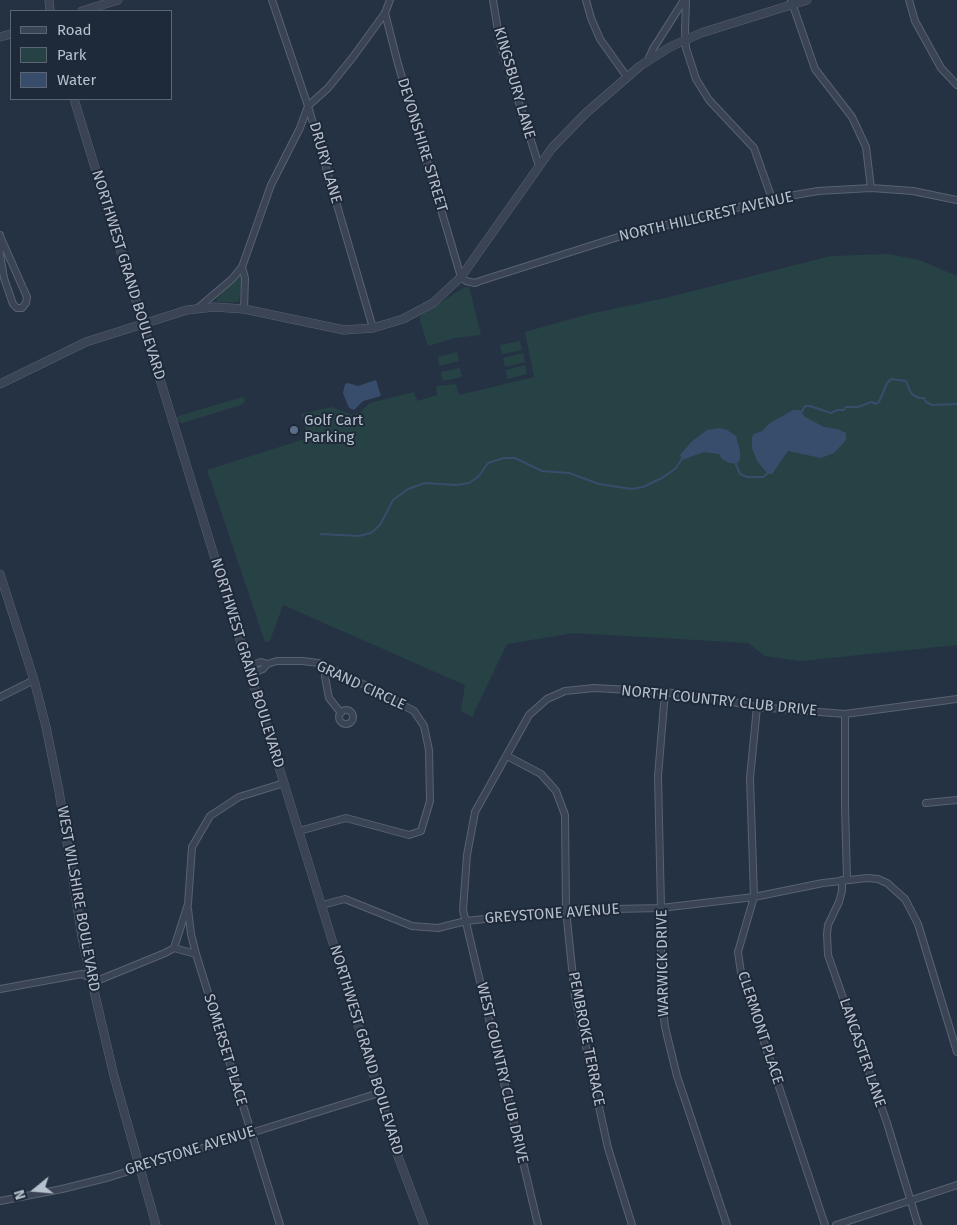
<!DOCTYPE html>
<html>
<head>
<meta charset="utf-8">
<style>
	body { margin:0 }
	#map { position:relative; width:957px; height:1225px; overflow:hidden; background:#253244; font-family:"Fira Sans",sans-serif }
	canvas { display:block }
	.legend { position:absolute; left:10px; top:10px; width:162px; height:90px; box-sizing:border-box; background:#1e2939; border:1px solid #5b6574; margin:0; padding:6px 9px; list-style:none; font-size:15px; color:#b7c0cd }
	.legend li { display:flex; align-items:center; gap:10px; height:25px }
	.legend b { width:25px; border:1px solid #5b6574 }
	.north { position:absolute; left:10px; top:1165px; width:50px; height:50px; -webkit-text-stroke:4px #1e2939; paint-order:stroke; rotate:253deg; font-size:14px; font-weight:700; line-height:20px; text-align:center; color:#b7c0cd }
	.north::after { content:''; display:block; margin:auto; width:18px; height:22px; background:#b7c0cd; clip-path:polygon(50% 0,100% 100%,50% 72%,0 100%) }
</style>
</head>
<body>
<div id="map">
<canvas width="957" height="1225"></canvas>
<ul class="legend">
<li><b style="height:6px;background:#3a4454"></b>Road</li>
<li><b style="height:14px;background:#274245"></b>Park</li>
<li><b style="height:14px;background:#384d6c"></b>Water</li>
</ul>
<div class="north">N</div>
</div>
<script>
const ctx = document.querySelector('canvas').getContext('2d');
ctx.lineJoin = 'round';
function fill(path, color) { ctx.fillStyle = color; ctx.fill(path, 'evenodd'); }
const shape = rows => new Path2D(rows.map(r => 'M' + r).join(''));
function stroke(path, color, width, dash) { ctx.strokeStyle = color; ctx.lineWidth = width; ctx.lineCap = dash ? 'butt' : 'round'; ctx.setLineDash(dash || []); ctx.stroke(path); }
function label(font, color, halo, rows, align = 'center') {
  ctx.font = font + ' "Fira Sans",sans-serif'; ctx.lineWidth = 4; ctx.setLineDash([]); ctx.textBaseline = 'middle'; ctx.strokeStyle = halo; ctx.fillStyle = color; for (const [text, x, y, turn = 0] of rows) {
    ctx.save(); ctx.translate(x, y); ctx.rotate((+turn || 0) * Math.PI / 180); ctx.textAlign = isNaN(turn) ? turn : align; if (halo) ctx.strokeText(text, 0, 0); ctx.fillText(text, 0, 0); ctx.restore();
  }
}
const green = shape([
	[888,254,919,260,957,276,957,645,800,661,765,656,748,643,573,633,507,644,472,717,461,711,465,685,283,605,270,641,265,642,207,470,308,438,301,414,332,407,352,415,359,413,370,403,414,392,417,401,437,395,436,386,456,384,459,395,534,377,525,332,589,314,665,298,831,256],
	[239,276,240,276,242,279,239,302,217,302,217,297],
	[469,287,481,335,455,338,428,346,420,321,420,316,463,288],
	[520,341,522,350,502,354,500,345],
	[457,352,459,361,439,366,438,357],
	[523,353,525,362,505,367,503,358],
	[525,365,527,374,507,379,506,370],
	[460,368,462,377,443,381,441,372],
	[242,397,245,399,244,403,241,405,182,423,177,421,176,418,179,416]
]);
const water = shape([
	[376,380,381,396,363,401,354,410,349,408,343,393,345,384,348,383,358,386],
	[793,410,800,410,805,417,824,427,837,429,846,433,846,440,834,453,821,458,788,451,772,474,768,474,757,461,752,448,752,437,754,434,762,431,770,423],
	[720,428,727,430,736,436,740,451,740,459,737,463,729,463,722,459,719,454,704,452,682,460,680,455,691,442,707,430]
]);
const stream = shape([
	[801,413,805,406,810,406,831,413,837,410,844,410,846,407,858,407,871,402,876,404,879,402,887,383,891,379,906,381,910,391,913,395,919,398,924,398,926,402,932,405,957,404],
	[735,462,740,474,747,477,763,477,768,473],
	[321,534,359,536,371,533,380,525,393,500,408,489,425,483,456,485,469,483,478,477,488,463,504,458,515,458,542,471,569,473,599,484,632,489,643,487,662,478,675,469,682,459]
]);
const minor = shape([
	[272,0,308,106,373,328],
	[493,0,500,43,539,166],
	[586,0,591,18,600,39,627,77],
	[686,0,685,31,686,48,696,79,709,100,754,148,772,199],
	[791,0,815,69,852,117,866,147,871,188],
	[909,0,915,21,941,68,957,85],
	[385,13,398,64,461,277,466,281,475,283,480,281,618,237,772,199,818,191,871,188,913,191,957,200],
	[648,60,653,49,684,0],
	[0,235,0,236,27,297,26,303,22,308,17,308,13,304,4,278,0,254,0,236],
	[242,267,245,278,244,309],
	[198,308,232,279,242,267,271,185,300,128,308,106,328,88,353,57,385,13,390,0],
	[248,666,261,662,267,664,277,661,302,661,319,663,369,687,414,711,424,726,429,750,430,801,421,831,409,835,346,818,299,831],
	[326,667,325,677,329,698,341,713],
	[250,674,263,669,267,664],
	[665,692,658,776,661,908,661,992,665,1027,677,1076,727,1225],
	[0,697,34,680],
	[757,707,750,778,754,897,738,952,741,973,825,1225],
	'339 717a7 7 0 1 1 14 0a7 7 0 1 1-14 0Z',
	[845,714,845,806,847,880],
	[507,756,541,774,556,791,565,815,566,910,575,997,608,1148,632,1225],
	[926,803,957,800],
	[842,880,842,891,839,902,828,925,827,934,828,955,887,1123,918,1225],
	[322,905,345,899,412,926,438,928,466,921,566,910,661,908,754,897,823,883,867,878,878,879,887,883,905,899,918,924,957,1052],
	[188,909,191,934,196,954],
	[174,948,196,954,280,1225],
	[0,989,82,974,91,978,99,980,165,953,174,948,188,904,192,847,210,816,239,797,284,783],
	[0,1201,62,1189,110,1177,379,1093],
	[538,1225,463,910,467,855,475,812,529,715,547,699,565,691,594,688,665,692,718,699,757,707,845,714,957,699],
	[836,1225,957,1185]
]);
const tertiary = shape([
	[49,0,50,11],
	[82,11,118,0],
	[0,37,11,34],
	[74,99,379,1093,399,1159,424,1225],
	[0,384,86,342,187,310,214,307,244,309,344,330,373,328,403,319,433,303,461,277,552,148,586,113,640,66,670,47,701,33,807,0],
	[0,574,34,680,46,727,59,791,82,937,91,978,114,1076,156,1225]
]);
const markers = [
	[294,430,5,"#5c6f8a"]
];
const streetNames = [
	["KINGSBURY LANE",514,83,74],
	["DEVONSHIRE STREET",422,145,73],
	["DRURY LANE",325,163,74],
	["NORTH HILLCREST AVENUE",706,217,-13],
	["NORTHWEST GRAND BOULEVARD",128,275,73],
	["NORTHWEST GRAND BOULEVARD",247,663,73],
	["GRAND CIRCLE",361,686,25],
	["NORTH COUNTRY CLUB DRIVE",719,701,6],
	["WEST WILSHIRE BOULEVARD",78,899,80],
	["GREYSTONE AVENUE",552,914,-4],
	["WARWICK DRIVE",663,963,-91],
	["CLERMONT PLACE",760,1028,72],
	["PEMBROKE TERRACE",586,1039,79],
	["SOMERSET PLACE",225,1050,73],
	["NORTHWEST GRAND BOULEVARD",366,1050,73],
	["LANCASTER LANE",862,1053,71],
	["WEST COUNTRY CLUB DRIVE",502,1073,77],
	["GREYSTONE AVENUE",190,1151,-17]
];
const poiNames = [
	["Golf Cart",304,421],
	["Parking",304,438]
];
fill(green, '#274245');
fill(water, '#384d6c');
stroke(stream, '#384d6c', 2);
stroke(minor, '#586271', 8);
stroke(tertiary, '#586271', 9);
stroke(minor, '#3a4454', 6);
stroke(tertiary, '#3a4454', 8);
for (const [x, y, r, color] of markers) { const dot = new Path2D(); dot.arc(x, y, r, 0, 2 * Math.PI); ctx.fillStyle = color; ctx.fill(dot); stroke(dot, '#1e2939', 2); }
label('15px', '#b7c0cd', '#1e2939', streetNames);
label('15px', '#b7c0cd', '#1e2939', poiNames, 'left');
</script>
</body>
</html>
